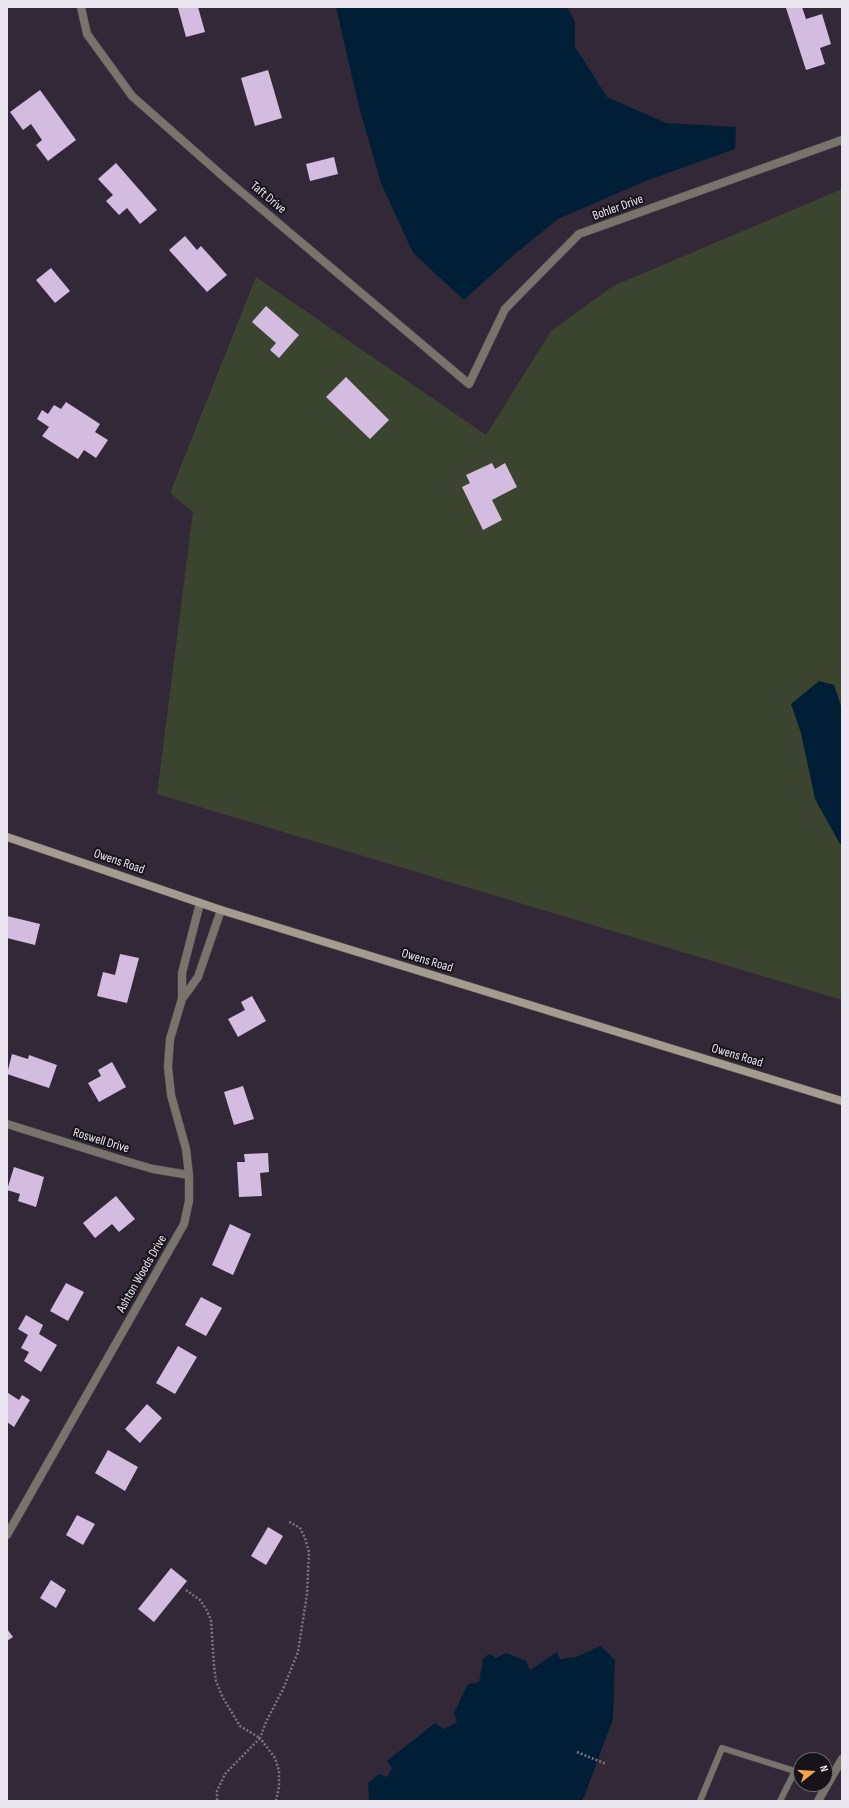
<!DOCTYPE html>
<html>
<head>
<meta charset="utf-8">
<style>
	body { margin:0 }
	#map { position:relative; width:849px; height:1808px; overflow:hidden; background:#322837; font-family:"Sofia Sans Condensed",sans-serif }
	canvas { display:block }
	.frame { position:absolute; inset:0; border:8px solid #ebe5ef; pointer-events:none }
	.north { position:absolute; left:793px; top:1752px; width:40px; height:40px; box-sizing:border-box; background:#17131a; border:1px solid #6c676f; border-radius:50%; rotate:73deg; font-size:11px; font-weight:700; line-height:16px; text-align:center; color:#ebe5ef }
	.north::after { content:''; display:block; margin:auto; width:14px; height:18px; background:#f6a247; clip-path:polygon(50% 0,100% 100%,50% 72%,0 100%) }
</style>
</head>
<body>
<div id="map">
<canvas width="849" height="1808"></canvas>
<div class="frame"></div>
<div class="north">N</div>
</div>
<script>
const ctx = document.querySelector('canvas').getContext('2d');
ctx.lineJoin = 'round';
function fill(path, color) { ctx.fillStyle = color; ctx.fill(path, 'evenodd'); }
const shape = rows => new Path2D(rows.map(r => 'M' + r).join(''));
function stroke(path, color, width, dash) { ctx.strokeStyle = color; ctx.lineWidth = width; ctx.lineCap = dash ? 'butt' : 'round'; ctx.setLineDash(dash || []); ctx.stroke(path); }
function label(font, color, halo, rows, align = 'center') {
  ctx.font = font + ' "Sofia Sans Condensed",sans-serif'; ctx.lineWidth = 4; ctx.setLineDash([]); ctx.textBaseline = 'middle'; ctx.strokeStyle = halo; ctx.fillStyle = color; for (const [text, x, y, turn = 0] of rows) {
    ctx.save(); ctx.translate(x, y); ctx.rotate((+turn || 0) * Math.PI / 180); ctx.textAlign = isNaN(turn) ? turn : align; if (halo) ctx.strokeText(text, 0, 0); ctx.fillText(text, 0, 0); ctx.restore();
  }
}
const green = shape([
	[842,189,842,1000,157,794,193,512,170,493,256,277,486,435,551,331,613,286]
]);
const water = shape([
	[336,7,567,7,575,22,575,47,607,97,666,123,736,127,735,149,648,180,558,219,510,258,464,300,413,253,381,183,359,107],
	[819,681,834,685,842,709,842,844,840,844,815,799,801,733,791,704],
	[601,1646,615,1660,613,1719,584,1797,581,1801,369,1801,368,1783,379,1774,387,1777,392,1768,387,1761,435,1723,444,1729,457,1722,454,1713,468,1684,479,1682,483,1659,489,1654,496,1658,506,1653,526,1661,530,1670,557,1652,560,1659,576,1657]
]);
const building = shape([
	[198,7,205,32,186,37,178,8],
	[789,7,802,7,806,19,822,14,831,44,820,48,825,64,806,70,786,8],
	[268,70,282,118,255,126,241,78],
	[40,90,76,140,48,161,36,145,42,140,31,124,23,130,10,112],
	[334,157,338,174,310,181,306,164],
	[116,163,157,210,140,224,127,208,119,215,106,201,113,195,98,179],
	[185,236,197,250,201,246,227,275,207,292,169,250],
	[51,268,70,291,55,303,36,280],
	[266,306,299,335,279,358,270,350,276,343,252,322],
	[346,377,389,420,370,439,326,397],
	[66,402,100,424,95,432,108,440,96,458,84,450,78,459,42,436,49,427,37,419,42,410,48,414,54,405,61,409],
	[492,463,495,469,505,463,517,487,492,500,502,520,483,530,462,487,470,483,466,475],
	[7,916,40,924,35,945,7,938],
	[120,954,139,958,127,1003,97,996,103,972,115,975],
	[252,996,266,1021,238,1037,228,1019,245,1010,241,1002],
	[12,1054,28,1059,29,1055,57,1065,49,1088,7,1074],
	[112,1062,126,1087,99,1102,88,1083,101,1076,98,1070],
	[243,1086,254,1119,234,1125,224,1092],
	[268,1153,269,1172,260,1173,262,1196,239,1197,237,1162,245,1162,244,1154],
	[14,1167,44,1177,36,1207,18,1201,20,1194,7,1190],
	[116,1196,135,1219,119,1232,112,1224,95,1238,83,1223],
	[230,1224,251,1234,233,1275,212,1265],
	[66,1283,84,1292,68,1321,50,1311],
	[201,1297,222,1308,206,1336,185,1325],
	[26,1315,43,1325,39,1334,57,1345,41,1372,24,1361,29,1352,21,1348,28,1335,18,1329],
	[178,1346,197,1357,175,1394,156,1383],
	[8,1393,19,1400,22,1395,30,1400,14,1427,7,1422],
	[147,1404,162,1418,140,1443,125,1429],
	[108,1450,138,1467,125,1491,95,1473],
	[77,1515,95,1524,83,1545,66,1535],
	[268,1527,283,1536,266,1565,251,1556],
	[171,1568,187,1581,154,1622,138,1609],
	[51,1580,66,1590,56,1608,40,1598],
	[7,1629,13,1637,7,1641]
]);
const path = shape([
	[186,1590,200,1600,206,1609,211,1620,214,1666,216,1681,223,1698,240,1726,260,1738,225,1774,217,1791,217,1801],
	[577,1752,606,1764],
	[276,1801,279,1787,279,1771,275,1758,260,1738,266,1722,283,1689,298,1652,307,1594,309,1552,305,1538,300,1528,288,1521]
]);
const lane = shape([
	[700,1801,722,1748,801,1773],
	[780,1801,795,1771]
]);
const street = shape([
	[81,7,87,34,132,96,226,179,469,384,505,309,579,234,842,140],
	[182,999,198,977,221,910],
	[7,1124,122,1160,153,1169,189,1175],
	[7,1535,184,1224,189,1201,189,1175,186,1149,171,1095,168,1067,170,1039,182,999,182,973,200,903],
	[818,1801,842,1759]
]);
const secondary = shape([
	[7,837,221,910,842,1101]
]);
const streetNames = [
	["Taft Drive",268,198,40],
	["Bohler Drive",618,208,-20],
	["Owens Road",119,862,19],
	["Owens Road",427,961,17],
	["Owens Road",737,1056,17],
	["Roswell Drive",101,1141,17],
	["Ashton Woods Drive",142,1274,-60]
];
fill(green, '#3b442e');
fill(water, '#001f36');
fill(building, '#d4bce1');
stroke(lane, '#504654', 7);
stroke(street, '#504654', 9);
stroke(secondary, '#504654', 9);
stroke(path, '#7c7481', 2.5, [2, 2]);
stroke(lane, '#78746b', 6);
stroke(street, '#78746b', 8);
stroke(secondary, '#a39c8f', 8);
label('13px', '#ebe5ef', '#17131a', streetNames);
</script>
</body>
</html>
